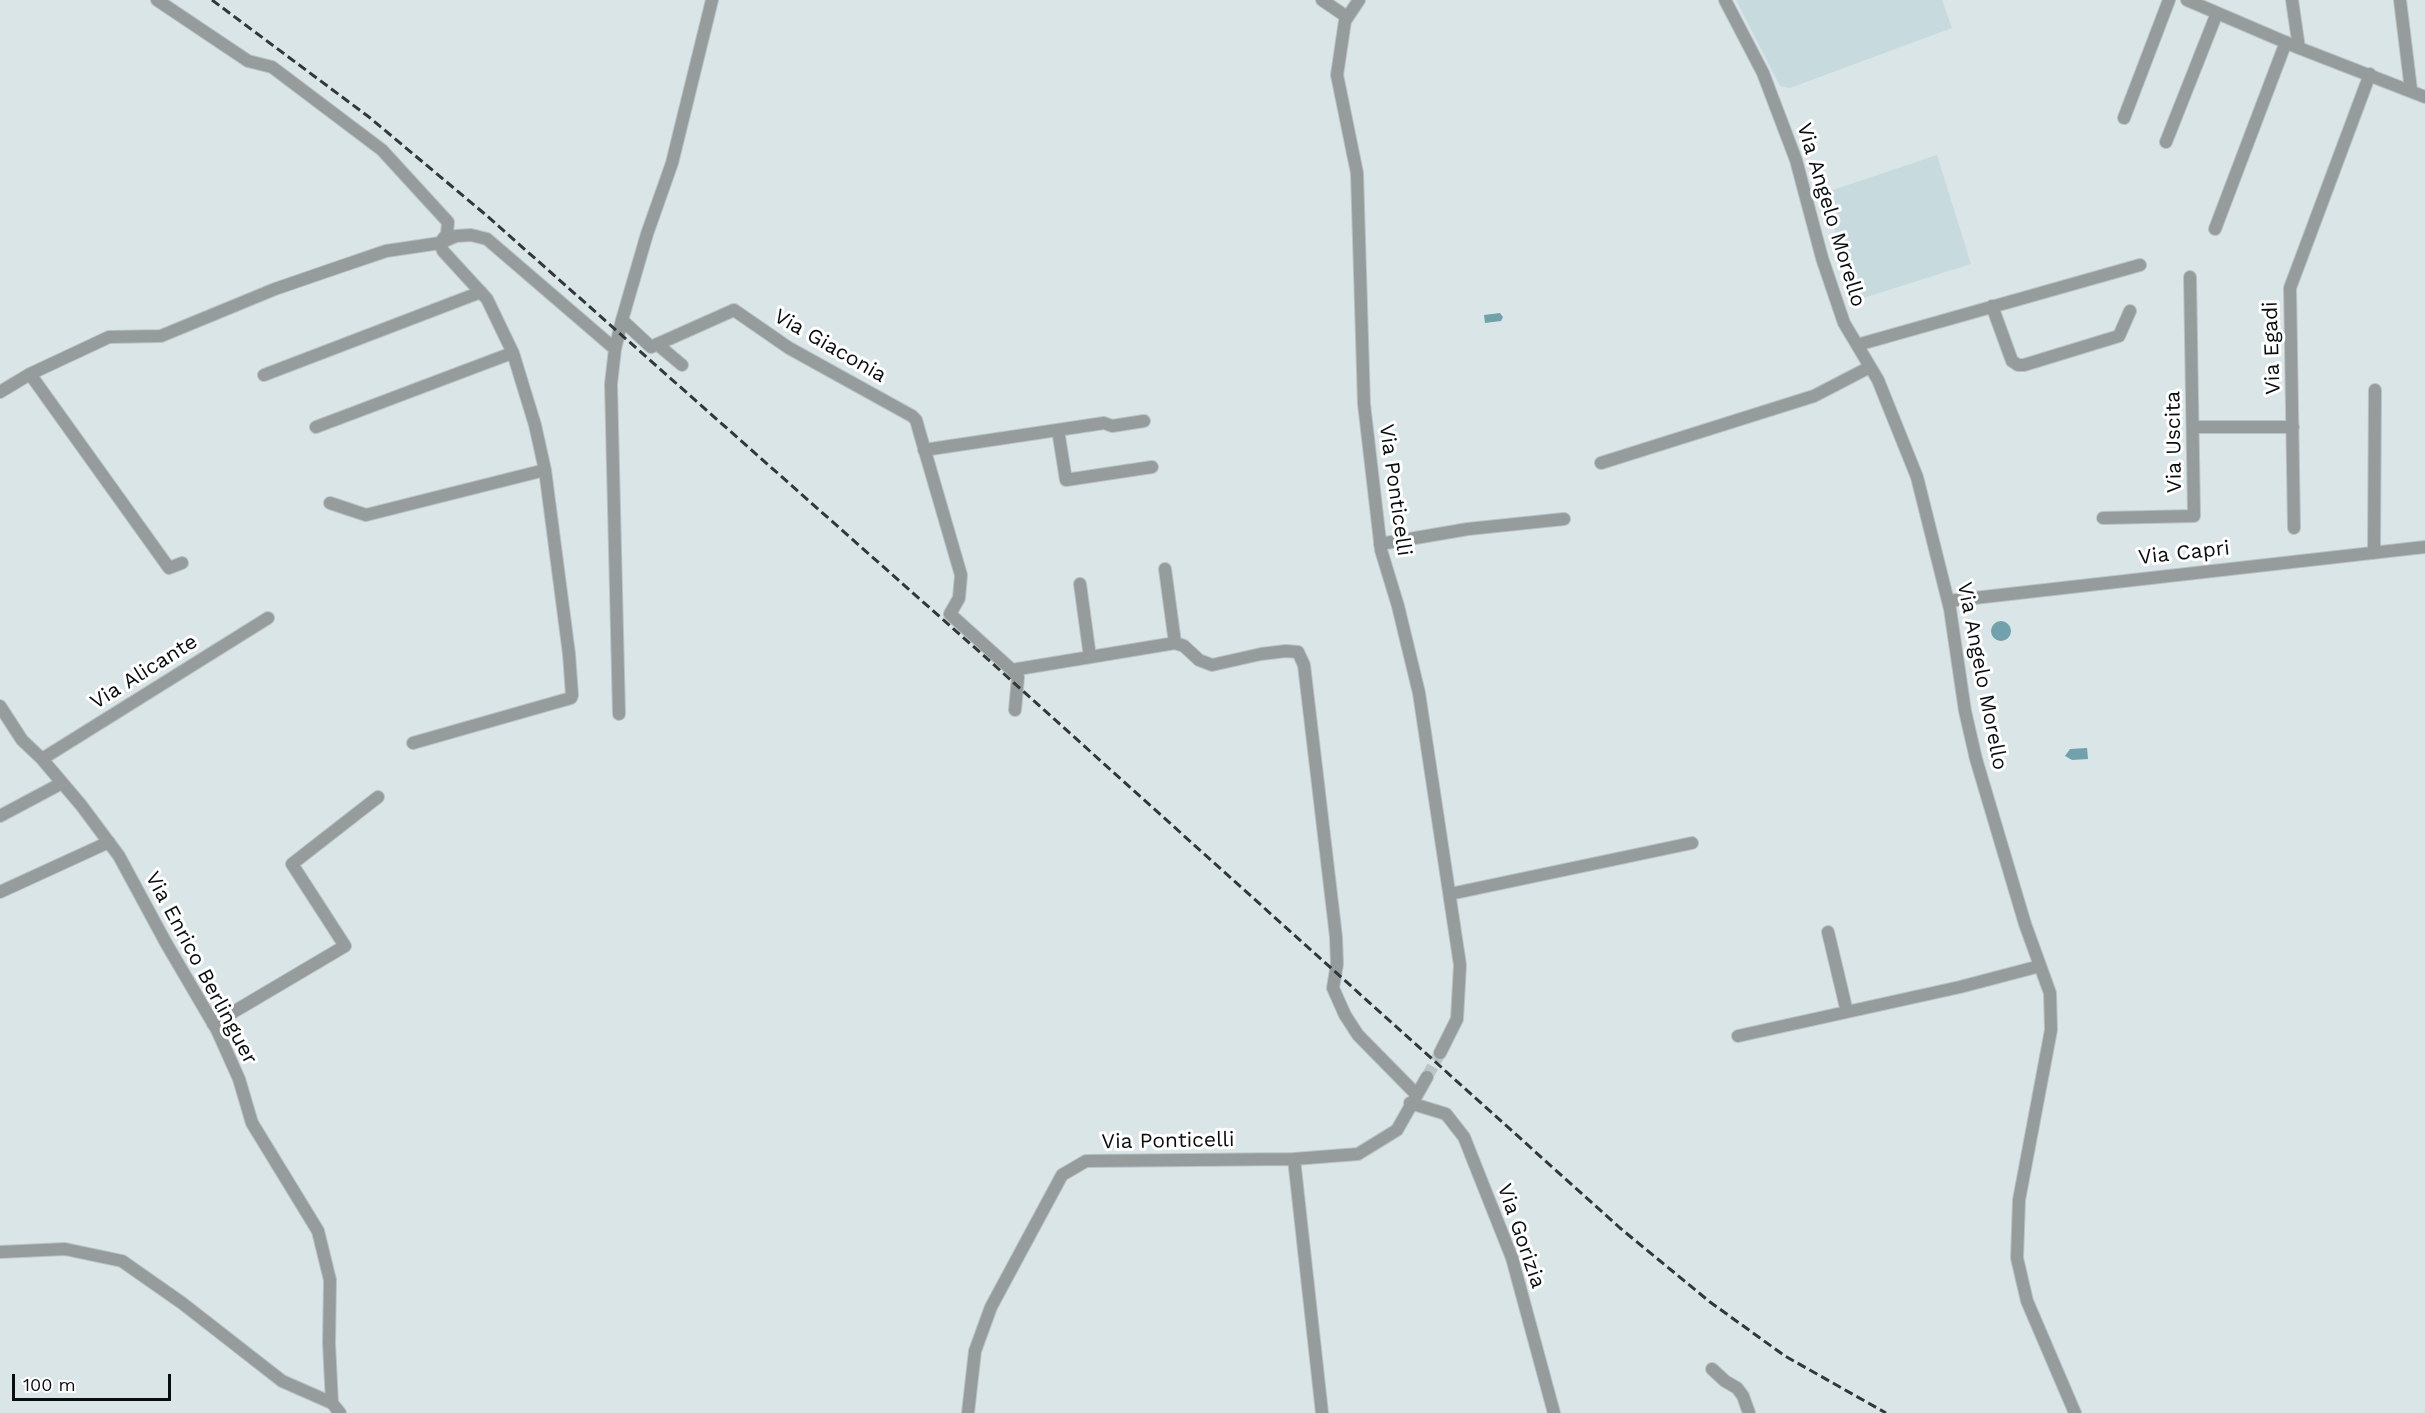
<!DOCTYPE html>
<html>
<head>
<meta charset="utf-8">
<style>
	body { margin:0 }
	#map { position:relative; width:2425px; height:1413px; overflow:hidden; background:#dae5e7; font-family:"Work Sans",sans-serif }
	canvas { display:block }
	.scale { position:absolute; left:12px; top:1374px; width:159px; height:27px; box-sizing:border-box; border:3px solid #090d0d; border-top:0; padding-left:8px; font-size:18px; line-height:21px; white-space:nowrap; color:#090d0d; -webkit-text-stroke:4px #fff; paint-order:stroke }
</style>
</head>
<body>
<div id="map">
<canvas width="2425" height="1413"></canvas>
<div class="scale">100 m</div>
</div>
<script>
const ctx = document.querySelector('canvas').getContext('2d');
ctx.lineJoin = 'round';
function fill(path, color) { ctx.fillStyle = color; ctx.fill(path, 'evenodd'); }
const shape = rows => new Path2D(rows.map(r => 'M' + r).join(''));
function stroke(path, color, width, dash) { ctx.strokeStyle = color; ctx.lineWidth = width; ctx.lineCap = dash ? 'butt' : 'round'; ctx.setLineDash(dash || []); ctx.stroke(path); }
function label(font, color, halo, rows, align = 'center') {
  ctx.font = font + ' "Work Sans",sans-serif'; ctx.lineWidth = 6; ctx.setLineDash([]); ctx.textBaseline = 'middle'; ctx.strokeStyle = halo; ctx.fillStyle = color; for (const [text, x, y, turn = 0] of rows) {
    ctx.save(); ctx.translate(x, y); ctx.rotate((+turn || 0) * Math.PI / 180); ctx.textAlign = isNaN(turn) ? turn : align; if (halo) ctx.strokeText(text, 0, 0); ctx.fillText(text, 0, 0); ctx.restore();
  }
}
const built = shape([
	[1736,0,1942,0,1952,28,1790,88,1780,86],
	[1937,155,1971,264,1857,300,1825,199,1832,197,1830,191]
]);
const water = shape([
	[1500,313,1503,317,1501,321,1485,323,1484,315],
	'1991 631a10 10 0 1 1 20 0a10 10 0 1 1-20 0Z',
	[2087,748,2088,759,2072,760,2065,756,2070,749]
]);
const minorTunnel = shape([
	[1427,1077,1440,1053]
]);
const minor = shape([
	[157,0,248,61,272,67,382,150,448,222,447,234,440,243,443,251,487,299,513,353,535,425,545,470,569,654,572,695,571,698,413,743],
	[712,0,672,163,647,234,622,320,651,347,734,310,789,348,912,416,916,420,920,434,961,575,959,598,950,614,1012,670,1175,643,1184,646,1199,660,1212,665,1261,654,1286,651,1298,652,1304,665,1336,937,1337,964,1333,988,1345,1015,1358,1035,1416,1094],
	[1322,0,1347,17],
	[1359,0,1345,21,1337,75,1357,173,1364,404,1381,550,1398,606,1419,693,1460,965,1457,1019,1440,1053],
	[1725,0,1763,73,1796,160,1822,258,1844,323,1878,380,1917,477,1950,609,1965,711,1976,759,2025,924,2050,993,2051,1030,2019,1200,2017,1258,2027,1301,2075,1413],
	[2187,0,2299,48,2425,97],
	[2292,0,2299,48],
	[2400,0,2411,90],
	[2124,118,2169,0],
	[2166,142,2217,13],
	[2215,229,2286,42],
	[1992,306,2012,361,2018,365,2024,365,2119,336,2130,311],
	[657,344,682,365],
	[1857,345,2140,265],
	[30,374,169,568,182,563],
	[264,375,481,292],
	[0,392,30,374,109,337,161,336,275,289,339,267,386,251,440,243,456,236,471,235,487,239,615,349],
	[316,427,512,353],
	[2193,427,2293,427],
	[1058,430,1066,480,1152,467],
	[924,450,1104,423,1112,426,1144,421],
	[1601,463,1814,396,1870,367],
	[330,503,366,515,545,470],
	[2103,518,2194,516,2190,277],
	[2294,528,2290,288,2370,74],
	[1380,544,1468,529,1564,519],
	[2374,553,2375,390],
	[1165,569,1175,643],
	[1080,584,1090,657],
	[1948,601,2425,547],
	[1012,670,1018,677,1015,710],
	[0,706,22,740,42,759,81,805,119,856,166,943,217,1030,239,1079,252,1123,318,1231,330,1280,329,1343,332,1403,340,1413],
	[619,714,611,384,615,349,622,320],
	[42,759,268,618],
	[0,816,62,783],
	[0,892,109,842],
	[1450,894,1692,843],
	[1828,932,1847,1012],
	[213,1024,345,946,292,864,378,797],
	[1738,1036,1960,987,2040,966],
	[1410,1103,1446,1114,1464,1137,1512,1258,1554,1413],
	[1294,1159,1322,1413],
	[0,1252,65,1249,122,1261,182,1303,282,1381,332,1403],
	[1712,1369,1725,1381,1737,1388,1743,1396,1749,1413],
	[968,1413,975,1351,991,1307,1062,1175,1086,1161,1294,1159,1358,1154,1397,1130,1427,1077]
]);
const rail = shape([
	[212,0,369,117,486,215,983,655,1620,1228,1710,1302,1785,1356,1886,1413]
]);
const streetNames = [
	["Via Angelo Morello",1831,215,73],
	["Via Giaconia",830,346,30],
	["Via Egadi",2272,348,-92],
	["Via Uscita",2174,442,-91],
	["Via Ponticelli",1395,490,82],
	["Via Capri",2184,553,-6],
	["Via Alicante",144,672,-32],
	["Via Angelo Morello",1982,676,79],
	["Via Enrico Berlinguer",201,968,62],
	["Via Ponticelli",1168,1141,-1],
	["Via Gorizia",1521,1236,71]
];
fill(built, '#c7dbdf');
fill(water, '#71a1aa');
stroke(minorTunnel, '#bbc5c6', 12, [12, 6]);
stroke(minor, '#b9c2c4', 14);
stroke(minor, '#969b9c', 12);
stroke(rail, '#323737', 3, [9, 4.5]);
label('21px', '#090d0d', '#fff', streetNames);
</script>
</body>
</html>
